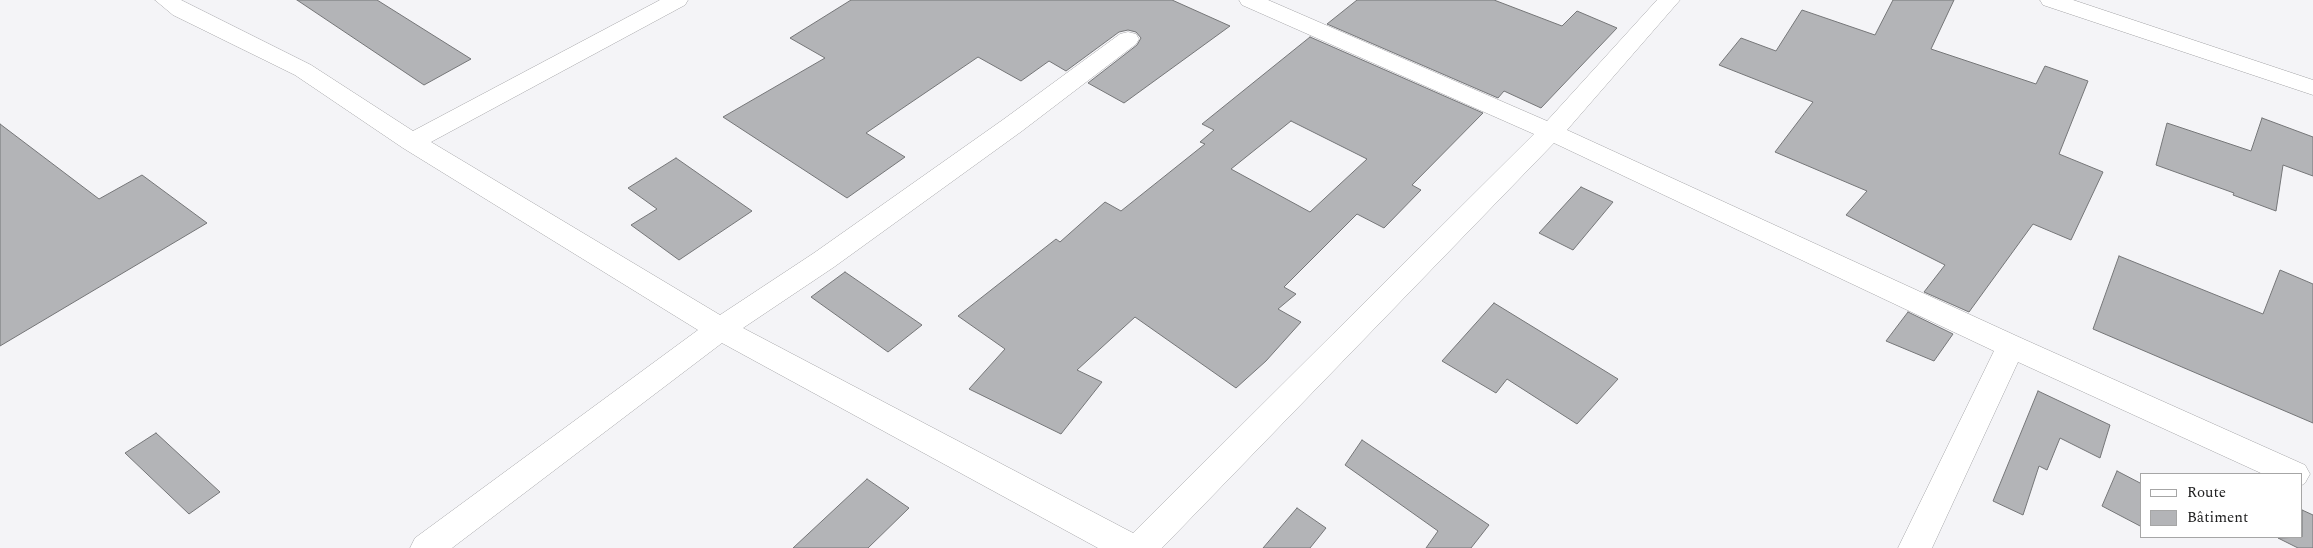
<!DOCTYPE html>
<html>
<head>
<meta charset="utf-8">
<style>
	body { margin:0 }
	#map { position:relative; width:2313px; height:548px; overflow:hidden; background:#f4f4f7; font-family:Spectral,serif }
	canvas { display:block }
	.legend { position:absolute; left:2140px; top:473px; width:162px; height:65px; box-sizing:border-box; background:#fff; border:1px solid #a6a6a6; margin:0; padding:6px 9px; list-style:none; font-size:15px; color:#202021 }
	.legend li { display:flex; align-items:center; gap:10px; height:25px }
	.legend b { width:25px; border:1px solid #a6a6a6 }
</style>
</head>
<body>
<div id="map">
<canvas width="2313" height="548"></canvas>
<ul class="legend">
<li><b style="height:6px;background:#fff"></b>Route</li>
<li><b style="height:14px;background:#b3b4b7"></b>Bâtiment</li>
</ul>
</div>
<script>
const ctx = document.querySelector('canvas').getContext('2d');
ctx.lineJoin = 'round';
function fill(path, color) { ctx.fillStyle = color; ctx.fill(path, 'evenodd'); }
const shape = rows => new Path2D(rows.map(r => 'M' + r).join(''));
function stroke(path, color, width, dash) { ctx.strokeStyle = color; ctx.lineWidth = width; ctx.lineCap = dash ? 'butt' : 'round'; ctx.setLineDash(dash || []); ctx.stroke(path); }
const building = shape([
	[297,0,377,0,471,59,424,85,297,0],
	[851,0,1172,0,1230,26,1124,103,1088,83,1137,45,1141,38,1136,32,1128,30,1119,32,1066,71,1049,61,1021,81,978,57,866,133,905,157,847,198,723,117,825,58,790,38,851,0],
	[1357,0,1494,0,1562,26,1577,11,1617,28,1541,108,1504,91,1498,98,1327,24,1357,0],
	[1893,0,1954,0,1931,49,2036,84,2045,66,2088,81,2059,154,2103,172,2071,240,2033,224,1969,312,1924,292,1945,265,1846,215,1867,191,1775,152,1813,102,1719,65,1741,38,1776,51,1802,10,1875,35,1893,0],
	[1310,37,1483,113,1412,185,1421,190,1384,228,1357,214,1284,287,1296,294,1278,309,1301,322,1266,361,1236,388,1135,317,1077,370,1102,382,1061,434,969,389,1005,349,958,316,1056,239,1060,242,1105,202,1121,211,1205,144,1200,142,1214,130,1202,124,1310,37],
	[1291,121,1367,159,1310,212,1231,169,1291,121],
	[2262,118,2313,137,2313,176,2283,165,2276,211,2233,195,2234,193,2156,165,2167,123,2251,151,2262,118],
	[0,124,99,199,142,175,207,223,0,346,0,124],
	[676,158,752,211,679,260,631,225,657,209,628,188,676,158],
	[1581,187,1613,202,1573,250,1539,233,1581,187],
	[2119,256,2263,314,2280,270,2313,284,2313,423,2093,329,2119,256],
	[845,272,922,325,888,352,811,297,845,272],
	[1494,303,1618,379,1577,424,1507,379,1496,393,1442,361,1494,303],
	[1908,312,1953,334,1934,361,1886,341,1908,312],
	[2038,391,2110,425,2100,458,2060,438,2047,470,2039,466,2023,515,1993,501,2038,391],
	[156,433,220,492,189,514,125,453,156,433],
	[1362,440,1489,525,1471,548,1426,548,1438,531,1345,465,1362,440],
	[2117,471,2142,484,2142,527,2102,506,2117,471],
	[867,479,909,508,868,548,793,548,867,479],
	[1297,508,1326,528,1310,548,1263,548,1297,508],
	[2302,510,2313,515,2313,548,2298,548,2278,538,2302,537,2302,510]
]);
const minor = shape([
	[155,0,181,0,311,65,413,131,660,0,688,0,685,5,431,142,720,315,814,253,1004,119,1120,34,1128,32,1136,34,1139,39,1136,44,1022,131,834,267,743,328,1133,533,1534,134,1242,5,1239,0,1268,0,1547,121,1657,0,1680,0,1567,130,2021,338,2305,465,2310,474,2305,483,2302,485,2302,474,2263,474,2018,362,1932,548,1898,548,1994,351,1554,143,1162,548,1098,548,722,343,452,548,410,548,415,538,698,330,403,148,295,75,173,15,155,0],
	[2040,0,2073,0,2313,80,2313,95,2043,5,2040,0]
]);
fill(building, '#b3b4b7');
stroke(building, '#757678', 1);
stroke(minor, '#a6a6a9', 1);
fill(minor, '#fff');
</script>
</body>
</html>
